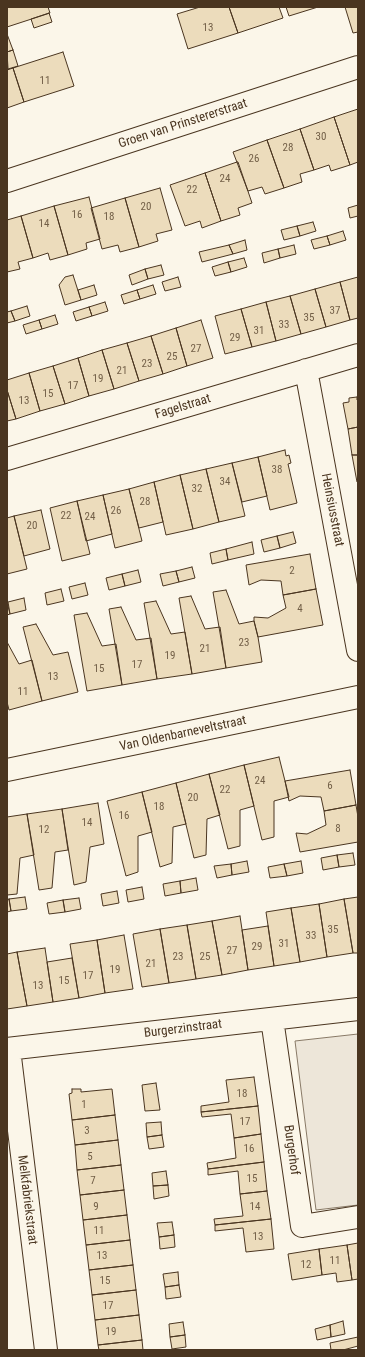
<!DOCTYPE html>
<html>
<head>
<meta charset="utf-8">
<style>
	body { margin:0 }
	#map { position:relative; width:365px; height:1357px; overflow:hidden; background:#fbf6e9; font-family:"Roboto Condensed",sans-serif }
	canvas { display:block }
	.frame { position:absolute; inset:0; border:8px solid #4a3520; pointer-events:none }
</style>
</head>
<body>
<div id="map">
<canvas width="365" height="1357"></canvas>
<div class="frame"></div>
</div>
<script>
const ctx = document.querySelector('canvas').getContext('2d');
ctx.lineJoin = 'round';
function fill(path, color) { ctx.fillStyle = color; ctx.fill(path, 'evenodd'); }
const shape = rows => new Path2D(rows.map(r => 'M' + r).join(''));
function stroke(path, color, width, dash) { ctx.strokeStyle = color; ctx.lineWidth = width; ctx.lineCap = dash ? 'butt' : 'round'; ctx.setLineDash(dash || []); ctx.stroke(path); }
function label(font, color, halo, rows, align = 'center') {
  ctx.font = font + ' "Roboto Condensed",sans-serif'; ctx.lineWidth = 3; ctx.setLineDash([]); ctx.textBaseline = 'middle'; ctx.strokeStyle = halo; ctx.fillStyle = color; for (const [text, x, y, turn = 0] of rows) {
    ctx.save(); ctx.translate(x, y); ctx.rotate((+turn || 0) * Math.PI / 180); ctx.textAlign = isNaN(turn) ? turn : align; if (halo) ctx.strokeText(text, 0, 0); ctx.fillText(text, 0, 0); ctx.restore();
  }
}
const green = shape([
	[358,1034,358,1205,316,1210,295,1041,358,1034]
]);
const building = shape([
	[7,7,48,7,50,13,7,27,7,7],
	[200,7,229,7,238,33,188,49,177,14,200,7],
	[229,7,279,7,283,18,238,33,229,7],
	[286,7,318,7,289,16,286,7],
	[345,7,358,7,358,32,353,33,345,7],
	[49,13,52,22,34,28,31,19,49,13],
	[7,34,13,50,7,52,7,34],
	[13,50,18,66,8,69,7,52,13,50],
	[63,52,74,86,24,102,13,68,63,52],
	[13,68,24,102,7,108,7,70,13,68],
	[358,109,358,162,350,165,334,117,358,109],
	[334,117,350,165,331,171,329,165,314,170,300,129,334,117],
	[300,129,314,170,300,174,302,182,284,188,267,140,300,129],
	[267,140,284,188,265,194,262,187,248,191,233,152,267,140],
	[237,162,238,162,252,203,238,208,240,215,221,221,205,173,237,162],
	[205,173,221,221,202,228,200,221,185,226,170,185,205,173],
	[160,188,172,230,156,234,158,241,139,247,125,198,160,188],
	[89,197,100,239,86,243,87,249,68,255,54,206,89,197],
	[125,198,139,247,120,252,118,245,102,249,91,208,125,198],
	[358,205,358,216,350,218,348,208,358,205],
	[54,206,68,255,50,260,48,253,33,258,21,216,54,206],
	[21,216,33,258,18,262,20,269,7,272,7,220,21,216],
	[313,222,316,231,300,236,297,226,313,222],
	[297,226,300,236,284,240,281,230,297,226],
	[343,231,346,240,330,245,327,236,343,231],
	[327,236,330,245,314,249,311,240,327,236],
	[245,240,247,250,233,254,229,245,245,240],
	[229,245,233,254,202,262,199,252,229,245],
	[294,245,296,254,280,258,278,249,294,245],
	[278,249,280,258,264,263,262,253,278,249],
	[244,258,247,267,231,272,228,262,244,258],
	[228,262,231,272,215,276,212,267,228,262],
	[161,265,164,275,148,279,145,269,161,265],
	[145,269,148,279,132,285,129,275,145,269],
	[73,275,81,300,65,305,59,285,65,277,73,275],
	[178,277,181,287,165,291,162,282,178,277],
	[358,277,358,318,350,320,340,282,358,277],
	[340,282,350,320,326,327,315,289,340,282],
	[94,285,97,295,81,300,78,290,94,285],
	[153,285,156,294,140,299,137,290,153,285],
	[315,289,326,327,301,334,290,296,315,289],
	[137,290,140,299,124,304,121,295,137,290],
	[290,296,301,334,276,341,266,302,290,296],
	[105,302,108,311,92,316,89,307,105,302],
	[266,302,276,341,252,347,241,309,266,302],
	[27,306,30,316,15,321,11,311,27,306],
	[89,307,92,316,76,321,73,312,89,307],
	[241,309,252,347,225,354,215,316,241,309],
	[11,311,15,321,7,323,7,312,11,311],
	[55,315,58,324,42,329,39,320,55,315],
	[39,320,42,329,26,334,23,325,39,320],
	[201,320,213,358,187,366,176,328,201,320],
	[176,328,187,366,163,374,151,336,176,328],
	[151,336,163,374,139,381,127,343,151,336],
	[127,343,139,381,114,389,102,350,127,343],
	[102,350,114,389,89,396,78,358,102,350],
	[78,358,89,396,65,404,53,366,78,358],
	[53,366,65,404,40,411,29,373,53,366],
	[29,373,40,411,16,419,7,390,7,380,29,373],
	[7,390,16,419,7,421,7,390],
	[357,397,357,400,358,400,358,427,348,429,343,403,349,402,349,398,357,397],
	[358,427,358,455,352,455,348,429,358,427],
	[285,450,286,456,289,455,291,463,288,464,297,503,270,510,258,457,285,450],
	[352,455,358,455,358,482,357,482,352,455],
	[258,457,267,496,242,502,232,463,258,457],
	[232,463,245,516,219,522,206,469,232,463],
	[206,469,219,522,193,529,180,475,206,469],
	[180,475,193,529,166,535,154,482,180,475],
	[154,482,163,522,139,528,129,489,154,482],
	[129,489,142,541,115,548,103,495,129,489],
	[103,495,112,534,86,541,77,501,103,495],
	[77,501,90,554,62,561,50,508,77,501],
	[41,510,50,549,24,556,14,516,41,510],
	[14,516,27,569,7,574,7,518,14,516],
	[293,532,296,543,280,548,277,536,293,532],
	[277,536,280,548,264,552,261,540,277,536],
	[252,542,254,554,228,560,226,549,252,542],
	[226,549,228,560,212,564,210,553,226,549],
	[310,554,316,589,283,595,281,581,261,580,249,585,246,565,310,554],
	[192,567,195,578,179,582,176,571,192,567],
	[138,570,141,582,125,586,122,574,138,570],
	[176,571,179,582,163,586,160,574,176,571],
	[122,574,125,586,109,590,106,578,122,574],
	[85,583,88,595,72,599,69,587,85,583],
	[61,589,64,601,47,605,45,593,61,589],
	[316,589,323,625,258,637,254,621,254,617,268,618,286,608,283,595,316,589],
	[226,590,239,624,254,621,258,637,262,662,226,668,213,592,226,590],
	[191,596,205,629,220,627,226,668,192,674,179,598,191,596],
	[24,598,26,610,10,614,8,602,24,598],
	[156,601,171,634,185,632,192,674,157,679,144,603,156,601],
	[7,602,10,614,7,615,7,602],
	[121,607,136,640,151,638,157,679,122,685,109,609,121,607],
	[87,613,102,646,116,644,122,685,87,691,74,615,87,613],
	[36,624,53,655,68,652,78,692,42,701,23,627,36,624],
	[7,642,19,664,32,660,42,701,9,710,7,702,7,642],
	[279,757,289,797,274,801,274,837,262,840,244,765,279,757],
	[244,765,254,806,240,810,240,846,228,849,209,774,244,765],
	[350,770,356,805,324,811,321,797,300,796,289,801,285,781,350,770],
	[209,774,220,815,207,819,206,855,194,858,176,783,209,774],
	[176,783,186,824,173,827,172,863,160,867,142,792,176,783],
	[142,792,152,832,138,836,138,872,126,876,107,801,142,792],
	[98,803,104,844,90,847,86,882,74,885,62,809,98,803],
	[356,805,358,817,358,842,300,852,296,833,307,834,326,825,324,811,356,805],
	[62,809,68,850,55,852,52,888,39,890,27,814,62,809],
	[27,814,34,855,20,858,17,894,7,895,7,817,27,814],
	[353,853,355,865,339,867,337,855,353,853],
	[337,855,339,867,323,870,321,858,337,855],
	[247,861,249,872,232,875,231,864,247,861],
	[301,861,303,873,287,876,284,864,301,861],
	[231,864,232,875,217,878,214,866,231,864],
	[284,864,287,876,270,878,268,867,284,864],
	[196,878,198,890,181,893,180,881,196,878],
	[180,881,181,893,165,896,163,884,180,881],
	[142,887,144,899,128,902,126,890,142,887],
	[117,891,119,903,103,906,101,894,117,891],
	[25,897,27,909,11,911,9,899,25,897],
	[358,897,358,953,353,953,344,899,358,897],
	[79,898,81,909,65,912,63,900,79,898],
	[9,899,11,911,7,912,7,900,9,899],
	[344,899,353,953,327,957,319,904,344,899],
	[63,900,65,912,49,914,47,903,63,900],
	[319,904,327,957,300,962,291,908,319,904],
	[291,908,300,962,274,966,266,912,291,908],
	[240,916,248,970,222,975,212,921,240,916],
	[212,921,222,975,196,979,187,925,212,921],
	[187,925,196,979,169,983,160,929,187,925],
	[268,926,274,966,248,970,242,930,268,926],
	[160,929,169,983,142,987,133,934,160,929],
	[124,935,133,989,105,993,97,940,124,935],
	[97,940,105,993,79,998,70,944,97,940],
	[45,948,53,1002,27,1006,17,952,45,948],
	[17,952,27,1006,7,1009,7,954,17,952],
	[72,958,79,998,53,1002,47,962,72,958],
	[254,1077,258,1106,201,1112,201,1106,229,1102,226,1080,254,1077],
	[156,1083,160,1110,145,1111,142,1085,156,1083],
	[72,1089,81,1089,81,1092,112,1089,115,1115,72,1120,69,1094,72,1093,72,1089],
	[258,1106,261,1134,234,1138,231,1114,202,1117,201,1112,258,1106],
	[115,1115,118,1140,75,1145,72,1120,115,1115],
	[161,1122,162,1135,147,1137,146,1123,161,1122],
	[261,1134,264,1162,208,1169,207,1163,236,1158,234,1138,261,1134],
	[162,1135,164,1147,149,1149,147,1137,162,1135],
	[118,1140,121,1165,77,1170,75,1145,118,1140],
	[264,1162,267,1191,240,1194,238,1171,208,1175,208,1169,264,1162],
	[121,1165,124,1190,80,1195,77,1170,121,1165],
	[166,1171,168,1185,153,1186,152,1173,166,1171],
	[168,1185,169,1196,154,1199,153,1186,168,1185],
	[124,1190,127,1215,83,1220,80,1195,124,1190],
	[267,1191,271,1219,215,1225,214,1219,243,1216,240,1194,267,1191],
	[127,1215,130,1240,86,1245,83,1220,127,1215],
	[271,1219,274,1249,246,1252,243,1228,215,1231,215,1225,271,1219],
	[172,1222,174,1235,159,1237,157,1223,172,1222],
	[174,1235,175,1247,160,1249,159,1237,174,1235],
	[130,1240,133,1265,89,1270,86,1245,130,1240],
	[358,1243,358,1279,352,1280,347,1245,358,1243],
	[347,1245,352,1280,337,1282,336,1273,322,1275,319,1249,347,1245],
	[319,1249,322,1275,292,1280,288,1254,319,1249],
	[133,1265,136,1290,92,1295,89,1270,133,1265],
	[178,1272,179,1285,165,1287,163,1274,178,1272],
	[179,1285,181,1297,166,1299,165,1287,179,1285],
	[136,1290,139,1315,95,1320,92,1295,136,1290],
	[139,1315,142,1340,98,1345,95,1320,139,1315],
	[343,1321,345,1334,331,1337,330,1325,343,1321],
	[183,1322,185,1335,170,1337,169,1324,183,1322],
	[330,1325,331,1337,317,1340,315,1329,330,1325],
	[185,1335,186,1347,172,1349,170,1337,185,1335],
	[358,1337,358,1346,343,1350,331,1350,330,1343,358,1337],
	[142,1340,143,1350,99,1350,98,1345,142,1340]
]);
const street = shape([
	[7,181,358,67],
	[306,370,358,650],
	[7,459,358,355],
	[7,770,358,697],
	[272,1019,302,1226,358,1217],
	[7,1049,358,1009],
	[9,1049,46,1350]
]);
const numberNames = [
	["13",208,28],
	["11",45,81],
	["30",321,137],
	["28",288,148],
	["26",254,159],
	["24",225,179],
	["22",192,190],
	["20",146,207],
	["16",77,215],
	["18",109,217],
	["14",44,224],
	["37",335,311],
	["35",309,318],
	["33",284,325],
	["31",259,331],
	["29",235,338],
	["27",196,349],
	["25",172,357],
	["23",147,364],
	["21",122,371],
	["19",98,379],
	["17",73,386],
	["15",48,394],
	["13",24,401],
	["38",277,470],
	["34",225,482],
	["32",197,489],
	["28",145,502],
	["26",116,511],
	["22",66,516],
	["24",90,517],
	["20",32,526],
	["2",292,571],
	["4",300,609],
	["23",244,643],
	["21",205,649],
	["19",170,656],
	["17",137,665],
	["15",99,669],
	["13",53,677],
	["11",23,692],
	["24",260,781],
	["6",330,786],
	["22",225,790],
	["20",193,798],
	["18",159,807],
	["16",124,816],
	["14",87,823],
	["8",338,829],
	["12",44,830],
	["35",333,930],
	["33",311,936],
	["31",284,944],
	["29",257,947],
	["27",232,951],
	["23",178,957],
	["25",205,957],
	["21",151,964],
	["19",115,970],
	["17",88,976],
	["15",64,981],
	["13",38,986],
	["18",242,1094],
	["1",84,1105],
	["17",245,1122],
	["3",87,1131],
	["16",249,1149],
	["5",90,1157],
	["15",252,1179],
	["7",93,1181],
	["9",96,1207],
	["14",255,1207],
	["11",99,1231],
	["13",258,1237],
	["13",102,1256],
	["11",335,1261],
	["12",306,1265],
	["15",105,1281],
	["17",108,1306],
	["19",111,1332]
];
const streetNames = [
	["Groen van Prinstererstraat",183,124,-18],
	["Fagelstraat",183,407,-17],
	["Heinsiusstraat",332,510,79],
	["Van Oldenbarneveltstraat",183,734,-12],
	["Burgerzinstraat",183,1029,-7],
	["Burgerhof",291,1150,82],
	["Melkfabriekstraat",27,1200,83]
];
fill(green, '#ede6d9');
stroke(green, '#887966', 1);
fill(building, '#ecdcbc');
stroke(building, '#4a3520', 1);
stroke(street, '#4a3520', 24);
stroke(street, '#fbf6e9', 22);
label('11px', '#725f47', null, numberNames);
label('13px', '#4a3520', '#fbf6e9', streetNames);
</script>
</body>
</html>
